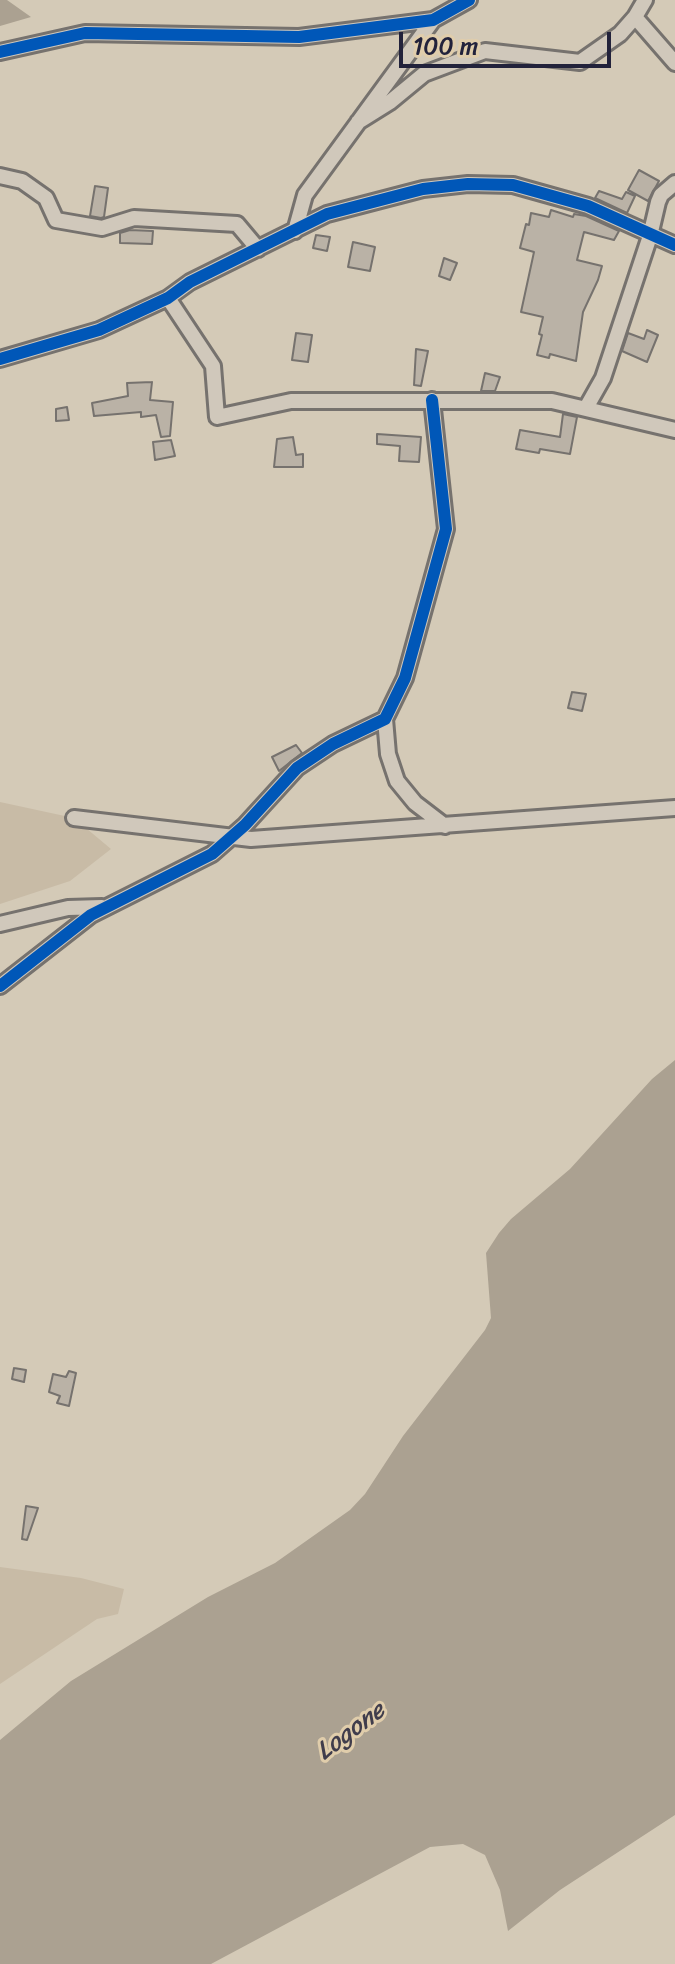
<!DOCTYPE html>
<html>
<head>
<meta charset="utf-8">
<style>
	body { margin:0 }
	#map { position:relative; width:675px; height:1964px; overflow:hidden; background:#d4cab7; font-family:Sriracha,sans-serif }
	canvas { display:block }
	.scale { position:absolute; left:399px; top:32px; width:212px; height:36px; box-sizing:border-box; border:4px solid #22223b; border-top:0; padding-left:10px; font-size:24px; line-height:28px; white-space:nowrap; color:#22223b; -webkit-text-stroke:6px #e0cdab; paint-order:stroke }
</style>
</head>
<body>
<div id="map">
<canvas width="675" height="1964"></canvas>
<div class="scale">100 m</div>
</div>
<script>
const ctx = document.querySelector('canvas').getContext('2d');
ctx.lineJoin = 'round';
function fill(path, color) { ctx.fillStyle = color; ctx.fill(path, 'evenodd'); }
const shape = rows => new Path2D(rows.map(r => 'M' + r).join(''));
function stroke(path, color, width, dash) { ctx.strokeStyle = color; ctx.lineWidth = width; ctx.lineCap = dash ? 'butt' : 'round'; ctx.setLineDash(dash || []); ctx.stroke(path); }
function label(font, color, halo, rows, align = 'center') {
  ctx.font = font + ' Sriracha,sans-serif'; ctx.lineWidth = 6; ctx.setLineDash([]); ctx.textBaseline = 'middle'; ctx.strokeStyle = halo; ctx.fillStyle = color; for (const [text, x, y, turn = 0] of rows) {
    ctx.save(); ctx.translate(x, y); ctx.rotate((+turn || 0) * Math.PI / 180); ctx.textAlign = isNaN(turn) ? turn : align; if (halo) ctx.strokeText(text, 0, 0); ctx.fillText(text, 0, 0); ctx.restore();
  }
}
const green = shape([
	[0,802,74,818,111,849,70,881,0,904],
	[0,1567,81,1578,124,1589,118,1614,97,1619,0,1684]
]);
const water = shape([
	[0,0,7,0,31,17,0,26],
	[675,1060,675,1815,560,1890,508,1931,500,1890,485,1855,463,1844,430,1847,211,1964,0,1964,0,1740,71,1681,208,1597,275,1563,350,1510,365,1494,403,1436,485,1330,491,1318,486,1253,499,1233,511,1219,570,1169,652,1079]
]);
const building = shape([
	[639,170,659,181,648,201,628,190,639,170],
	[95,186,108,188,104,217,101,218,90,216,95,186],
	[599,191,622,199,626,192,635,196,627,213,595,198,599,191],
	[551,210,573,217,574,214,586,216,619,231,614,240,584,232,577,260,602,266,598,280,583,312,576,361,550,354,549,358,537,355,542,335,539,334,543,317,521,312,534,252,520,248,526,224,529,225,531,213,549,217,551,210],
	[130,230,153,231,152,244,120,243,120,233,130,230],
	[316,235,330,237,327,251,313,248,316,235],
	[353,242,375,247,370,271,348,267,353,242],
	[444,258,457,263,450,280,439,276,444,258],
	[647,330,658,335,647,362,622,351,628,333,644,339,647,330],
	[296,333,312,335,308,362,292,360,296,333],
	[416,349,428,351,421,386,414,385,416,349],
	[485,373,500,377,495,391,481,391,485,373],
	[152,382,150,400,173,402,170,436,161,437,156,415,141,417,141,412,94,416,92,403,128,396,127,383,152,382],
	[67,407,69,420,56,421,56,409,67,407],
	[563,414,577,417,570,454,540,449,539,453,516,449,520,430,560,437,563,414],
	[377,434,421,437,419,462,399,461,400,446,377,444,377,434],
	[293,437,296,455,303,454,303,467,274,467,277,439,293,437],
	[171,440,175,456,155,460,153,442,171,440],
	[572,692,586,694,582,711,568,708,572,692],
	[296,745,302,753,279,771,272,757,296,745],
	[14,1368,26,1370,24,1382,12,1379,14,1368],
	[69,1371,76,1373,69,1406,57,1403,60,1396,49,1392,53,1374,66,1377,69,1371],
	[26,1506,38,1508,27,1540,22,1539,26,1506]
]);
const minor = shape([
	[635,17,675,63],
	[0,52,85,33,299,37,433,20,469,0],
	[358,122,390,102,424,74,485,51,580,62,620,34,635,17,645,0],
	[0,176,22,181,46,198,56,220,102,228,134,218,237,224,258,249],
	[295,231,305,195,433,20],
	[168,298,213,366,217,417,291,401,552,401,675,430],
	[0,359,99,330,168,298,190,282,327,214,423,189,468,184,513,185,588,206,675,245],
	[586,408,603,378,650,236,658,202,661,195,675,183],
	[385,719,388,754,397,781,415,803,445,826],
	[74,818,251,839,675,808],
	[0,924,68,908,102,907],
	[0,986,91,915,212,854,245,825,297,768,333,744,385,719,405,678,446,529,432,400]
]);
const cycleway = shape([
	[0,52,85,33,299,37,433,20,469,0],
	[0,359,99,330,168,298,190,282,327,214,423,189,468,184,513,185,588,206,675,245],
	[0,986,91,915,212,854,245,825,297,768,333,744,385,719,405,678,446,529,432,400]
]);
const waterNames = [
	["Logone",351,1732,-37]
];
fill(green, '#c8bba6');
fill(water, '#aba191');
fill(building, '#bab2a6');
stroke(building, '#76726e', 2);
stroke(minor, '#76726e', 20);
stroke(minor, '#d0c8bb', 14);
stroke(cycleway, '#0057b8', 12);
label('italic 26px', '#403d4c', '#e0cdab', waterNames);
</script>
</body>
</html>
